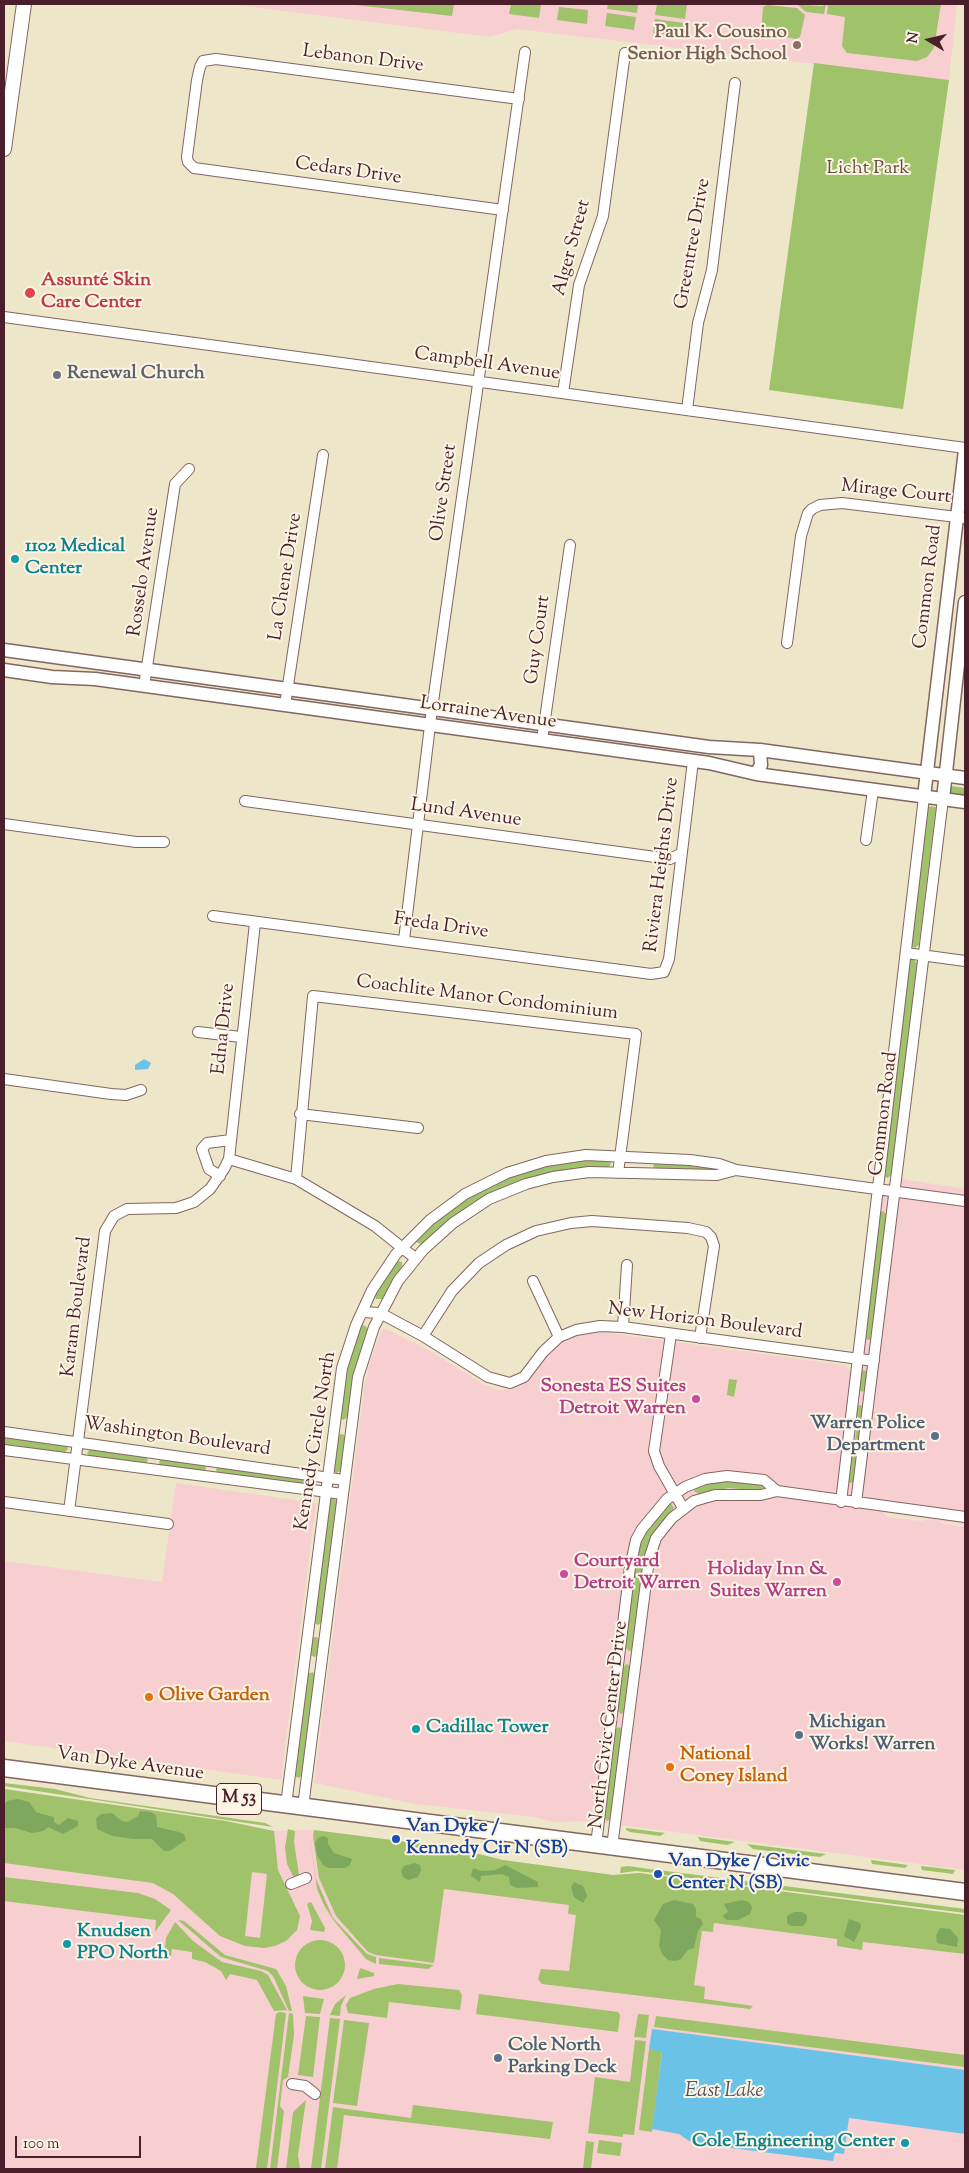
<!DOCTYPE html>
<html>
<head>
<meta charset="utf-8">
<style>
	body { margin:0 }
	#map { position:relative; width:969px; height:2173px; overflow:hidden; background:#eee6c8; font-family:"Sorts Mill Goudy",serif }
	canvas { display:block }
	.frame { position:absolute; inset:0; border:5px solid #4a1f2b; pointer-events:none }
	.north { position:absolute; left:904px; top:15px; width:50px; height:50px; -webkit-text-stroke:4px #fcf5e5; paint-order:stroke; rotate:279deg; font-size:14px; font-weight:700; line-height:20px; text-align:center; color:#4a1f2b }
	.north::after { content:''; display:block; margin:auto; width:18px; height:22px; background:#4a1f2b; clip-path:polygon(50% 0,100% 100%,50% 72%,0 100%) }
	.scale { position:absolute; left:15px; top:2136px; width:126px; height:22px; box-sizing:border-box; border:2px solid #4a1f2b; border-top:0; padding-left:6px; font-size:15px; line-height:18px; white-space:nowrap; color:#4a1f2b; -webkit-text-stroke:4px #fcf5e5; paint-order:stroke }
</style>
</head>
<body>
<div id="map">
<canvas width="969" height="2173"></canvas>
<div class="frame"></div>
<div class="north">N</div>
<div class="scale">100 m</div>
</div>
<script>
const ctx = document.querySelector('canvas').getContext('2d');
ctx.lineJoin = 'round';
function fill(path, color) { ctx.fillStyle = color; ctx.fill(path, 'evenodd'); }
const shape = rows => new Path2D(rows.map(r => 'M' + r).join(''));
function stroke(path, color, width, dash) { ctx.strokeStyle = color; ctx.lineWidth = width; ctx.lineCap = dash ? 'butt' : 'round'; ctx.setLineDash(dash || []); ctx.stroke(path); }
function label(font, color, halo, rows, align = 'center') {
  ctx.font = font + ' "Sorts Mill Goudy",serif'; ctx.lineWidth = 4; ctx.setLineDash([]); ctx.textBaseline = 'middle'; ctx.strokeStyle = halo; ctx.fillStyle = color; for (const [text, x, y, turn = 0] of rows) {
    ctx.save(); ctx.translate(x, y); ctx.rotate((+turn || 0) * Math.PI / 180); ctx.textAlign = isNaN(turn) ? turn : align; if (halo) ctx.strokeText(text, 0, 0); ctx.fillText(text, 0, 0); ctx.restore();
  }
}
const built = shape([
	[228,4,957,4,949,80,517,29,490,37],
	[902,1179,965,1189,965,1524,938,1521,945,1524,965,1527,965,1870,590,1821,554,1822,534,1817,416,1804,314,1783,364,1389,370,1361,382,1329,388,1330,427,1349,485,1385,498,1390,512,1389,523,1383,545,1355,559,1343,575,1336,594,1331,837,1364,846,1366,851,1373,873,1205],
	[883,1513,884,1513,930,1519,921,1521,887,1517],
	[176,1483,316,1503,281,1780,4,1741,4,1561,162,1582],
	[4,1789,226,1821,265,1831,314,1830,454,1848,503,1860,613,1875,639,1873,965,1915,965,2169,4,2169]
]);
const green = shape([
	[347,4,454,4,452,16],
	[511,4,541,4,539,18,509,14],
	[608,4,638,4,637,13,607,9],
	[657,4,687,5,685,19,655,15],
	[784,4,822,6,826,4,824,14,806,12,798,5],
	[828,4,941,4,934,48,927,57,917,61,847,53,842,46,845,17,827,14],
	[767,5,797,8,805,15,800,37,796,39,761,32,763,7],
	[559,7,588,10,587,24,557,20],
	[607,13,636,17,634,30,605,26],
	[655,19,684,23,683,36,653,33],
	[814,63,949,80,903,409,769,390],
	[951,786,965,788,965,798,949,795],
	[927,806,936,807,919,945,915,948,911,946],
	[913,959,917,963,892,1175,887,1178,884,1176,909,960],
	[595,1159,610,1161,611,1164,608,1168,579,1168,547,1174,511,1185,468,1207,421,1244,416,1242,436,1220,462,1201,498,1181,540,1167],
	[654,1163,675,1163,718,1170,653,1170],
	[883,1211,887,1215,872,1339,868,1340,865,1338,880,1212],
	[397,1261,402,1262,402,1266,382,1299,376,1299,375,1295],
	[363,1325,367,1327,367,1330,354,1376,348,1417,343,1420,340,1418,346,1375,359,1328],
	[864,1370,868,1373,866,1390,862,1392,859,1390,861,1372],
	[729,1379,737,1380,734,1397,727,1395],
	[860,1405,864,1407,858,1443,855,1440,858,1419,856,1411,857,1406],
	[343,1434,345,1437,341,1471,336,1473,333,1471,338,1435],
	[4,1437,67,1446,68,1449,64,1453,4,1445],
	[91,1448,146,1457,148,1460,146,1464,90,1457,87,1453],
	[854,1456,858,1458,855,1481,851,1483,848,1481,851,1458],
	[161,1459,205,1465,206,1468,204,1472,160,1466,159,1462],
	[218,1466,311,1479,313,1483,310,1486,217,1473,216,1470],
	[727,1480,761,1483,764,1487,760,1491,729,1488,699,1494,694,1491,696,1486],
	[330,1499,335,1499,337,1502,322,1622,318,1625,314,1623],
	[670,1502,674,1508,656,1529,647,1548,633,1650,629,1651,625,1647,636,1562,640,1543,647,1529],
	[313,1637,317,1637,319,1640,318,1655,315,1657,310,1655],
	[627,1664,630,1666,625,1712,621,1714,617,1710,623,1667],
	[313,1672,315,1676,302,1776,298,1778,295,1776,307,1674],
	[619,1727,622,1729,611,1819,607,1821,604,1817,614,1730],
	[4,1783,55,1789,90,1798,265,1823,273,1827,4,1786],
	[4,1789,226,1821,274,1831,278,1870,300,1916,297,1930,286,1941,275,1946,264,1948,245,1946,220,1936,173,1894,153,1883,4,1863],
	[252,1872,267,1874,260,1938,245,1936],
	[626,1828,665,1833,660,1836,630,1832,626,1830],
	[288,1829,295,1831,294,1842,299,1875,294,1878,287,1864,285,1847],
	[314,1830,454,1848,503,1860,613,1875,639,1873,965,1915,965,1954,863,1942,862,1950,837,1946,837,1939,714,1923,713,1932,702,1931,694,1985,705,1987,704,1999,753,2006,750,2009,542,1984,538,1979,541,1969,569,1971,576,1915,568,1914,569,1905,444,1889,434,1963,376,1955,368,1952,336,1916,319,1878,313,1836],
	[309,1831,316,1879,333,1918,367,1954,376,1957,376,1964,366,1959,334,1921,325,1907,317,1889],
	[698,1837,735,1842,727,1845,700,1841],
	[747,1844,826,1854,820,1857,753,1849],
	[871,1860,908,1865,905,1868,872,1864],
	[628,1866,656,1870,655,1873,636,1871,620,1873,621,1867],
	[921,1866,955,1870,953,1874,922,1870],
	[658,1870,965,1909,965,1913,657,1874],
	[4,1877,138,1893,155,1899,171,1910,155,1932,156,1920,4,1901],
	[311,1902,325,1928,324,1932,310,1930,312,1921,307,1904],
	[178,1920,184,1921,225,1955,276,1969,286,1986,292,2011,289,2011,273,1976,268,1971,221,1957],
	[175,1922,193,1941,222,1962,261,1971,268,1975,287,2010,274,2011,257,1980,230,1974,226,1980,221,1971,205,1962,192,1959,192,1952,172,1949,171,1956,167,1955,165,1949,166,1938],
	'295 1965a25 25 0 1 1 50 0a25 25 0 1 1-50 0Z',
	[379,1958,434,1965,428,1969,379,1964],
	[360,1968,374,1973,374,1976,357,1979],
	[398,1984,459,1990,462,1995,460,2010,389,2002,387,2018,348,2013,346,2005,350,1998,374,1989],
	[479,1994,618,2012,620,2015,618,2032,476,2014],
	[346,1995,341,2006,340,2016,330,2015,335,2004],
	[303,1996,324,1999,320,2014,305,2013],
	[279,2012,286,2013,267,2169,248,2169,256,2168,276,2014],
	[289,2013,293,2014,294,2035,288,2077,283,2080,280,2106,284,2111,277,2169,270,2169],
	[638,2014,649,2015,646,2038,634,2037],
	[306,2016,320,2017,313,2077,298,2075],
	[656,2016,965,2055,965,2067,654,2027],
	[330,2018,340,2019,321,2169,311,2169],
	[344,2020,369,2023,357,2106,333,2103],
	[635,2040,646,2041,634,2135,623,2134,623,2137,588,2133,595,2077,630,2082],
	[649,2049,662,2051,652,2132,639,2130],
	[306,2100,298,2155,300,2169,286,2169,293,2112],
	[413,2105,553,2122,550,2139,344,2115,337,2169,325,2169,333,2107,411,2118],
	[599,2140,622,2143,620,2156,597,2153],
	[586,2141,594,2142,591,2169,583,2169]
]);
const forest = shape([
	[18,1799,29,1802,36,1812,42,1814,54,1817,54,1822,59,1825,68,1818,78,1821,78,1826,63,1834,48,1827,43,1831,32,1833,15,1828,4,1828,4,1805,7,1801],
	[140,1811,151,1812,156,1815,157,1827,179,1832,184,1834,186,1840,170,1851,164,1851,152,1839,134,1839,112,1836,97,1829,96,1818,101,1814,112,1813,122,1821,128,1822,138,1816],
	[323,1836,328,1838,328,1844,334,1853,352,1859,350,1865,345,1868,328,1868,323,1865,317,1855,315,1843,318,1838],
	[415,1863,420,1865,421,1870,418,1877,408,1880,403,1877,401,1871,404,1866],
	[505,1865,538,1882,538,1887,517,1888,510,1885,509,1877,502,1874,481,1876,480,1882,471,1876,473,1868,481,1871,496,1870],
	[574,1882,583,1886,585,1890,587,1896,583,1903,574,1897,571,1887],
	[674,1900,693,1904,696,1909,696,1917,701,1919,703,1924,698,1931,694,1948,688,1950,681,1959,675,1961,668,1960,662,1954,659,1946,661,1930,654,1920,663,1904],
	[742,1900,749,1902,752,1907,750,1914,738,1920,727,1920,722,1916,728,1912,724,1904],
	[794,1912,802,1912,807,1915,807,1921,803,1926,791,1926,787,1923,787,1916],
	[849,1919,860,1923,861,1927,854,1942,844,1936],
	[940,1928,950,1929,958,1938,957,1947,937,1943,936,1936]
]);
const water = shape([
	[144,1059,151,1063,148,1069,135,1070,135,1065],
	[652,2029,965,2070,965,2134,849,2118,844,2154,835,2153,833,2161,692,2143,679,2134,652,2129,662,2052,649,2049]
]);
const minor = shape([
	[503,210,194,168,188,162,187,157,197,80,200,67,203,61,216,59,519,99],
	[4,317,965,448],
	[563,393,579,285,603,216,625,53],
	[687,410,698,323,712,270,735,83],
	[787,643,801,536,808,513,812,509,820,505,842,503,965,518],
	[144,686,175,484,189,469],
	[285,705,323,455],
	[542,740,570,545],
	[245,801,670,859,682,853],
	[4,824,136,842,164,842],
	[866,840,873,790],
	[213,916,651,974,664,972,669,959,693,761],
	[404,940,432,709,525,52],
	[906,953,965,961],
	[198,1032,241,1037],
	[4,1079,111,1094,126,1095,141,1090],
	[300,1114,418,1128],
	[229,1159,296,1179,375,1226,415,1258],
	[220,1176,209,1169,202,1149,207,1143,231,1140],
	[296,1179,313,996,636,1034,618,1173],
	[533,1281,559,1337],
	[362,1312,380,1313,423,1336,488,1377,510,1383,524,1377,543,1352,559,1337,576,1330,600,1326,623,1327,874,1361],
	[623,1327,627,1265],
	[671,1334,654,1451,659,1466,683,1508],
	[423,1336,452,1291,479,1263,506,1245,536,1231,571,1223,592,1221,688,1228,706,1232,711,1237,714,1246,700,1338],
	[4,1432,344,1480],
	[4,1450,343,1494],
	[4,1502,168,1524],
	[841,1502,924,797],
	[856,1503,943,799],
	[69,1511,105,1231,114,1216,127,1209,176,1208,194,1202,210,1189,224,1169,229,1159,255,923],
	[286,1805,342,1368,356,1325,372,1290,396,1254,430,1220,465,1194,507,1173,546,1161,586,1155,690,1160,719,1164,736,1170,965,1201],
	[303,1807,358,1377,374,1327,398,1281,423,1250,453,1223,489,1199,526,1184,553,1177,589,1172,717,1175,736,1170],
	[596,1845,630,1567,636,1540,642,1529,667,1499,685,1487,705,1479,727,1476,764,1480,777,1491],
	[612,1847,649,1559,656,1538,672,1518,694,1501,715,1495,761,1495,777,1491,965,1517],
	[291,1884,306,1878],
	[292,2084,305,2086,315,2094]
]);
const tertiary = shape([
	[4,650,709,747,760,750,965,778],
	[4,670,52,677,95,679,709,763,756,774,965,802],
	[756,774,761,765,760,750],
	[924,797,965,450],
	[943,799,965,602]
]);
const secondary = shape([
	[4,149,24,4]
]);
const primary = shape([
	[4,1768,965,1892]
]);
const markers = [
	[797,45,5,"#8d6e63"],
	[30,293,6,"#e0444e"],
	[57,375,5,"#6b7280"],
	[15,559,5,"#0f9aa8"],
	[696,1399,5,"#d1479c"],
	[935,1436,5,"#5c6f8a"],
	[564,1574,5,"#d1479c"],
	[837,1582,5,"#d1479c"],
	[149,1697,5,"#e8710a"],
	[416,1729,5,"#0f9aa8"],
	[799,1735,5,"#5c6f8a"],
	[670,1767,5,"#e8710a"],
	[396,1839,5,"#1a4fb4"],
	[658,1874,5,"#1a4fb4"],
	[67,1944,5,"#0f9aa8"],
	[498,2058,5,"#5c6f8a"],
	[905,2143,5,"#0f9aa8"]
];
const shields = [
	[239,1799,45]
];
const shieldNames = [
	["M 53",239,1799]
];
const educationNames = [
	["Paul K. Cousino",787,34],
	["Senior High School",787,56]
];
const streetNames = [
	["Lebanon Drive",363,60,7],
	["Cedars Drive",348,172,8],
	["Greentree Drive",694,244,-80],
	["Alger Street",573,248,-75],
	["Campbell Avenue",487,365,8],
	["Olive Street",445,493,-82],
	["Mirage Court",896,493,6],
	["Rosselo Avenue",145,572,-82],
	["La Chene Drive",287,577,-81],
	["Common Road",929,587,-83],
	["Guy Court",539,640,-82],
	["Lorraine Avenue",488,714,8],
	["Lund Avenue",466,814,8],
	["Riviera Heights Drive",663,865,-83],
	["Freda Drive",441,927,8],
	["Coachlite Manor Condominium",487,999,7],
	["Edna Drive",225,1029,-84],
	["Common Road",885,1114,-83],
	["Karam Boulevard",78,1307,-83],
	["New Horizon Boulevard",705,1322,7],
	["Washington Boulevard",177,1438,8],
	["Kennedy Circle North",317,1441,-81],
	["North Civic Center Drive",610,1725,-83],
	["Van Dyke Avenue",130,1765,8]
];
const parkNames = [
	["Licht Park",868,170]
];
const healthNames = [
	["Assunté Skin",41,282],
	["Care Center",41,304]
];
const worshipNames = [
	["Renewal Church",67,375]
];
const cultureNames = [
	["1102 Medical",25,548],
	["Center",25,570],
	["Cadillac Tower",426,1729],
	["Knudsen",77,1933],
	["PPO North",77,1955],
	["Cole Engineering Center",895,2143,"right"]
];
const hotelNames = [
	["Sonesta ES Suites",686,1388],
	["Detroit Warren",686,1410],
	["Courtyard",574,1563,"left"],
	["Detroit Warren",574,1585,"left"],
	["Holiday Inn &",827,1571],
	["Suites Warren",827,1593]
];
const serviceNames = [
	["Warren Police",925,1425,"right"],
	["Department",925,1447,"right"],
	["Michigan",809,1724],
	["Works! Warren",809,1746],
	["Cole North",508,2047],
	["Parking Deck",508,2069]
];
const foodNames = [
	["Olive Garden",159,1697],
	["National",680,1756],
	["Coney Island",680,1778]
];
const transitNames = [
	["Van Dyke /",406,1828],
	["Kennedy Cir N (SB)",406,1850],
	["Van Dyke / Civic",668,1863],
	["Center N (SB)",668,1885]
];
const waterNames = [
	["East Lake",724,2093]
];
fill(built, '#f7cfd1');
fill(green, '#9fc26b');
fill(forest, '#7fa85f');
fill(water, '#6ac3e7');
stroke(minor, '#836562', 12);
stroke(tertiary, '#836562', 15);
stroke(secondary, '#836562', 16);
stroke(primary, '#836562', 19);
stroke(minor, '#fff', 10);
stroke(tertiary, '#fff', 12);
stroke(secondary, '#fff', 14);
stroke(primary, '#fff', 16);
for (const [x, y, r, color] of markers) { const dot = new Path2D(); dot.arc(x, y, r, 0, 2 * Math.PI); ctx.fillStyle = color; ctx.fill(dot); stroke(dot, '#fcf5e5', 2); }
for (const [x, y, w] of shields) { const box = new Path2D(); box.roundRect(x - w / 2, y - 15.5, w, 31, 4); ctx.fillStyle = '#fcf5e5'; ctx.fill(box); stroke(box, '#4a1f2b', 1); }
label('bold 18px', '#4a1f2b', null, shieldNames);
label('bold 19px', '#785e54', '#fcf5e5', educationNames, 'right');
label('19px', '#4a1f2b', '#fcf5e5', streetNames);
label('19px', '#64503e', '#fcf5e5', parkNames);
label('bold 19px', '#be3a42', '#fcf5e5', healthNames, 'left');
label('bold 19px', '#5b616d', '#fcf5e5', worshipNames, 'left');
label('bold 19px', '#0d838f', '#fcf5e5', cultureNames, 'left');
label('bold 19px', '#b23c85', '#fcf5e5', hotelNames, 'right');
label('bold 19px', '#4e5e75', '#fcf5e5', serviceNames, 'left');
label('bold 19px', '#c56008', '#fcf5e5', foodNames, 'left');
label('bold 19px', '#164399', '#fcf5e5', transitNames, 'left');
label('italic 20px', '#545063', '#fcf5e5', waterNames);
</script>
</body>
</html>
